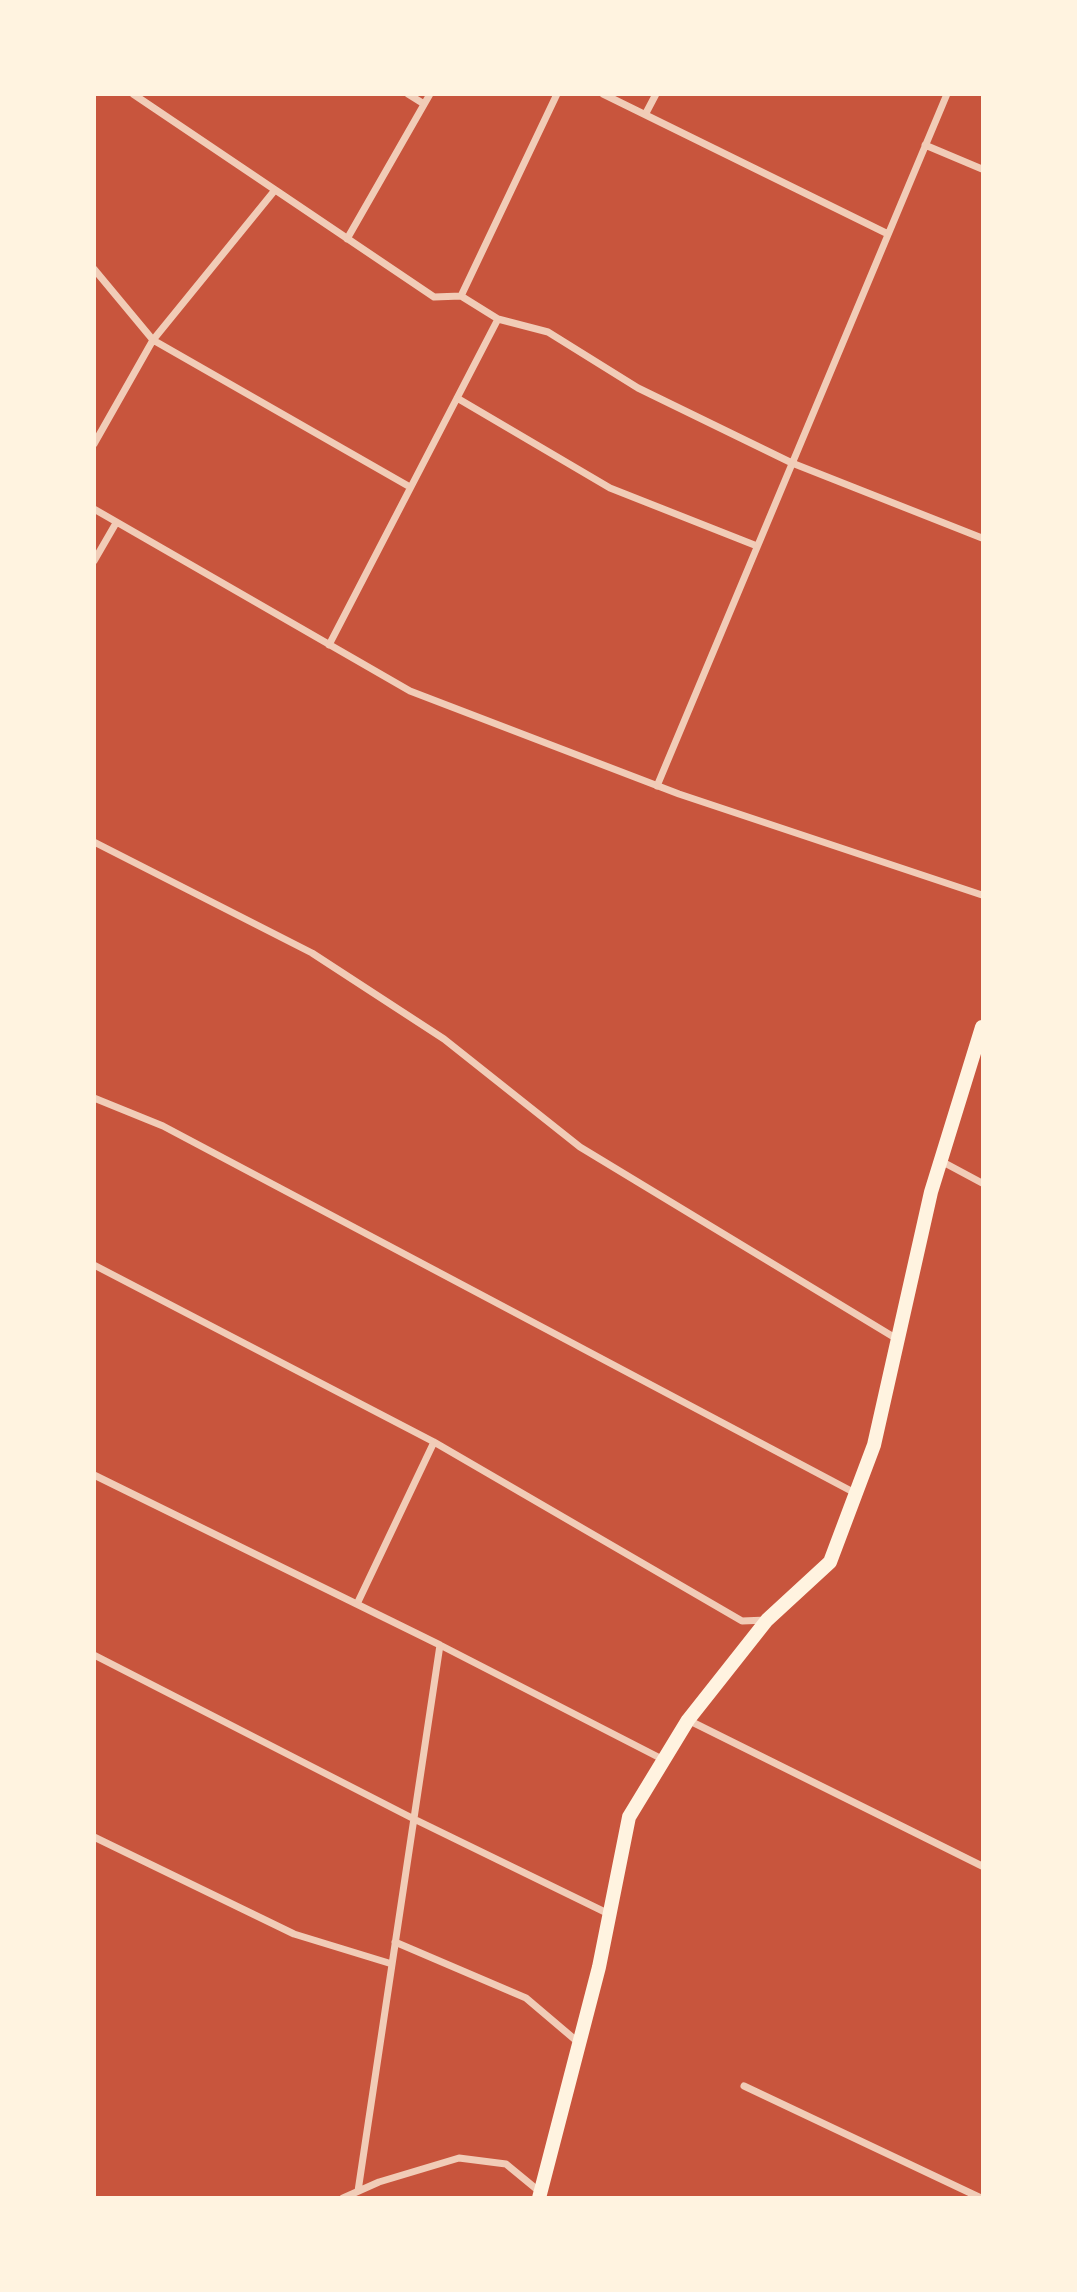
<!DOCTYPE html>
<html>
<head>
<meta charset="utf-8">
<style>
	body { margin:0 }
	#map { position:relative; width:1077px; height:2292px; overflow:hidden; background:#c8553d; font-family:"DejaVu Sans",sans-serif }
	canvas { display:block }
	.frame { position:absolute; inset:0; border:96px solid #fff3e0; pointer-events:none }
</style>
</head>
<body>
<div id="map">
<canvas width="1077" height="2292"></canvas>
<div class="frame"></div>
</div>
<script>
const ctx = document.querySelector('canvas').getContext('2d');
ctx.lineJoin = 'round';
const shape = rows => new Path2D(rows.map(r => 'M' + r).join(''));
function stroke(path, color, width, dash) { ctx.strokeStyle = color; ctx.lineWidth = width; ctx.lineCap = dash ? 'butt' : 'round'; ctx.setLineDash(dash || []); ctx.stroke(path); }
const minor = shape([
	[133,94,434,297,461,296,498,319,329,645],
	[408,94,424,104],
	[603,94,888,234],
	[646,113,656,94],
	[925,145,982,169],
	[347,239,430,94],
	[94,269,153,340,410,487],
	[461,296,557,94],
	[498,319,548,332,638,388,792,463,982,538],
	[457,398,610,488,757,546],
	[94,444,153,340,275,190],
	[94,509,410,691,679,794,982,895],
	[94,561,116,523],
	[657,786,947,94],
	[94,842,312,953,444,1039,580,1147,897,1339],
	[94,1098,163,1126,855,1493],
	[941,1161,982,1183],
	[94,1265,434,1442],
	[94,1475,440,1645,358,2191],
	[357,1604,434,1442,742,1621,767,1620],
	[440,1645,662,1759],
	[94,1655,414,1819,609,1914],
	[688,1720,982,1866],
	[94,1837,294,1934,392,1964],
	[395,1942,526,1998,579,2043],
	[744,2086,981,2198],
	[343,2198,379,2182,459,2158,506,2164,540,2192]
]);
const secondary = shape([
	[539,2198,599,1967,629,1817,688,1720,767,1620,830,1562,874,1445,931,1192,982,1027]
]);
stroke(minor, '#f1ccb7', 7);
stroke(secondary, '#fff3e0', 14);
</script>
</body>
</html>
